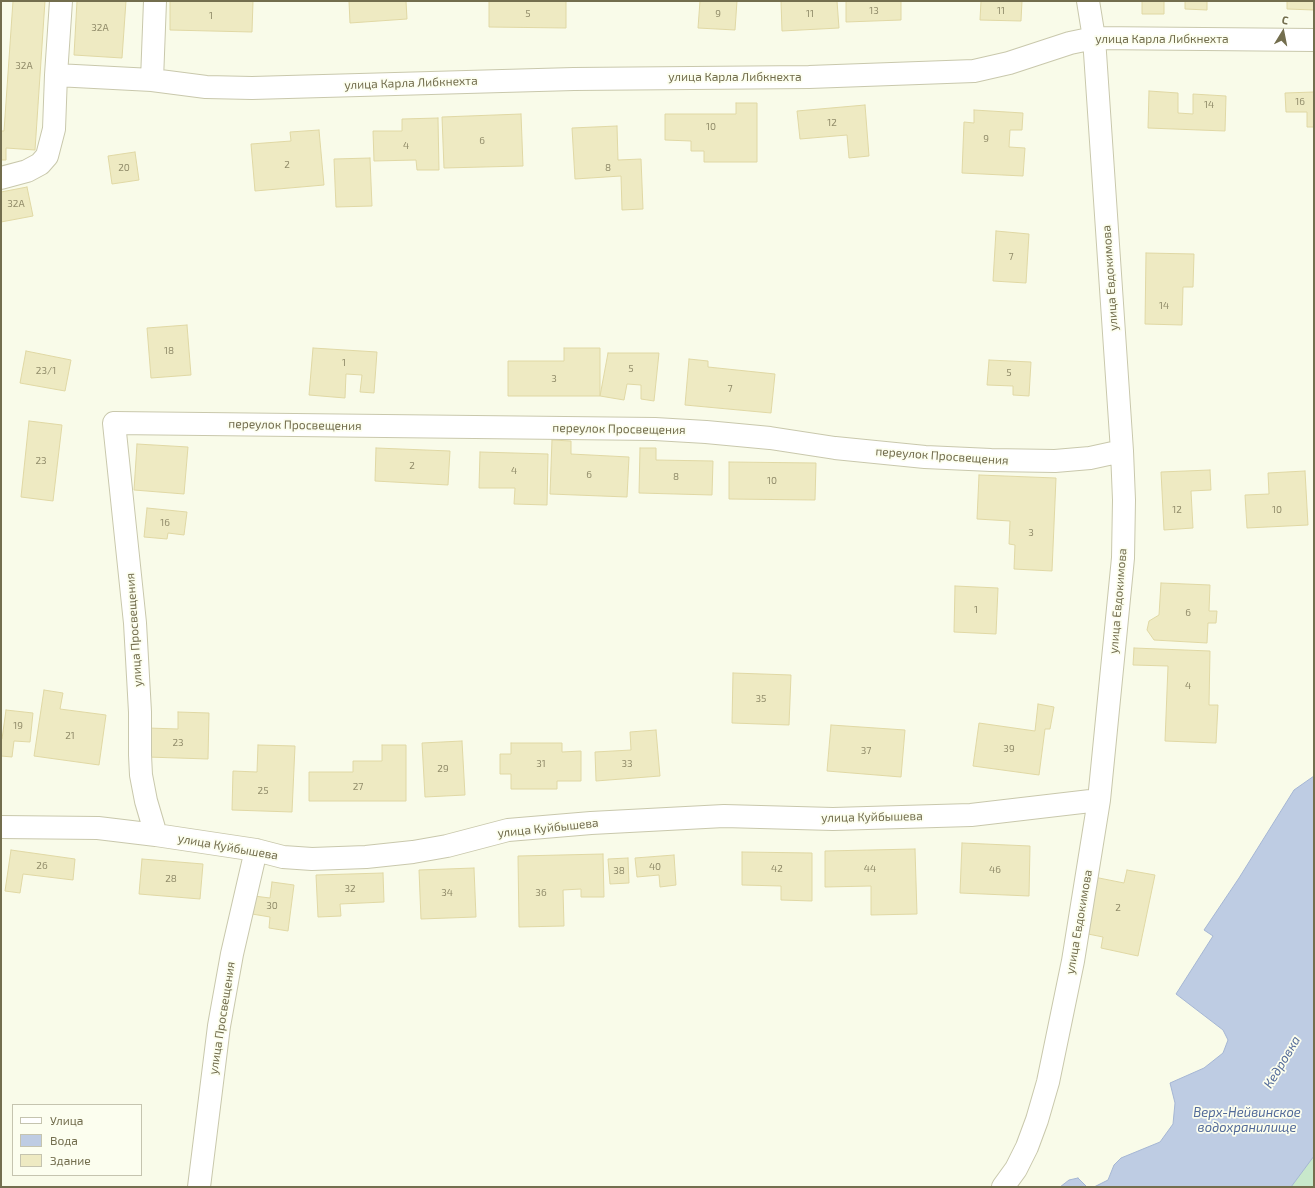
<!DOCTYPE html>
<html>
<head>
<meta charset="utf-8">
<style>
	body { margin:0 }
	#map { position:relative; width:1315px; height:1188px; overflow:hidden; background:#f9fbe9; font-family:"Exo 2",sans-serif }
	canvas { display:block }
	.frame { position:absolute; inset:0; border:2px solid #736e4e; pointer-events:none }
	.legend { position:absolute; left:12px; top:1104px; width:130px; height:72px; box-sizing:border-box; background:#fcfeef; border:1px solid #c5c4af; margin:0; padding:5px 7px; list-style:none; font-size:12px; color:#736e4e }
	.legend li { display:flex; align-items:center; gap:8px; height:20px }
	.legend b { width:20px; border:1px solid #c5c4af }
	.north { position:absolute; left:1263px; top:12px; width:40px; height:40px; -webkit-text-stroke:3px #fcfeef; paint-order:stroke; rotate:10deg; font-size:11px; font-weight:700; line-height:16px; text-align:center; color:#736e4e }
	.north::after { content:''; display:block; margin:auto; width:14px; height:18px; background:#736e4e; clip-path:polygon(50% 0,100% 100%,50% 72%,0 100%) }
</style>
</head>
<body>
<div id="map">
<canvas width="1315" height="1188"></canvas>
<div class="frame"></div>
<ul class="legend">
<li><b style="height:5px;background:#fff"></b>Улица</li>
<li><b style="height:11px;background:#becce3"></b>Вода</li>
<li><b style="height:11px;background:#eeeac2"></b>Здание</li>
</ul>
<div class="north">С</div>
</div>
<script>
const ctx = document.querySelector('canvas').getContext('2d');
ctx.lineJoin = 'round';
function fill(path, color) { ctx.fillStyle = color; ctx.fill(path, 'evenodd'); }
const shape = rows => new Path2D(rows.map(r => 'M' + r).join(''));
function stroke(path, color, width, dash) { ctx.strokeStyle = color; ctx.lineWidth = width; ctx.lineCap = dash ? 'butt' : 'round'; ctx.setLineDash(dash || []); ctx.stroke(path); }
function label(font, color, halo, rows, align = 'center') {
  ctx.font = font + ' "Exo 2",sans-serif'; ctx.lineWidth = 3.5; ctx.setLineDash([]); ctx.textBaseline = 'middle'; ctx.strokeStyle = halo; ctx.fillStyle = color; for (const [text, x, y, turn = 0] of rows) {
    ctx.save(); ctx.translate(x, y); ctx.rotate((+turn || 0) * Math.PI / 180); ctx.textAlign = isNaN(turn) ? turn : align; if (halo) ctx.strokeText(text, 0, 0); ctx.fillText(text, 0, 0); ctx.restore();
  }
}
const green = shape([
	[1314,1156,1314,1187,1291,1187,1311,1158]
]);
const water = shape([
	[1314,776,1314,1156,1291,1187,1094,1187,1108,1180,1114,1165,1121,1158,1160,1142,1173,1124,1175,1103,1170,1083,1204,1068,1223,1053,1228,1040,1223,1030,1176,994,1213,936,1204,930,1239,878,1294,790,1314,776],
	[1078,1178,1087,1187,1060,1187,1069,1180,1078,1178]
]);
const building = shape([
	[13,1,45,1,35,150,6,148,6,160,1,160,1,131,4,131,13,1],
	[77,1,126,1,122,58,74,55,77,1],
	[170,1,253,1,252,32,170,30,170,1],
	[349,1,406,1,407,19,350,23,349,1],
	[489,1,566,1,566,28,489,27,489,1],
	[700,1,737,1,735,30,698,28,700,1],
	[781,1,837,1,839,28,782,31,781,1],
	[846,1,901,1,901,20,846,22,846,1],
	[981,1,1022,1,1021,21,980,20,981,1],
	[1142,1,1164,1,1164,14,1142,14,1142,1],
	[1185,1,1207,1,1207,10,1185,9,1185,1],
	[1287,1,1314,1,1314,10,1287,9,1287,1],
	[1149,91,1178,93,1178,113,1193,114,1193,94,1226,96,1225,131,1148,128,1149,91],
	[1314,92,1314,127,1307,127,1307,112,1286,112,1285,93,1314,92],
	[736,103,757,103,757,162,704,162,704,151,691,151,691,141,665,140,665,114,736,114,736,103],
	[865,105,869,156,849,158,847,135,800,139,797,111,865,105],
	[974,110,1023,113,1022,130,1010,130,1009,147,1025,148,1023,176,962,173,964,122,974,123,974,110],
	[521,114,523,166,444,168,442,117,521,114],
	[438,118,439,170,417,170,416,160,374,161,373,131,402,131,402,119,438,118],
	[617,126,618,160,641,159,643,209,622,210,621,176,575,179,572,128,617,126],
	[319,130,324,185,255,191,251,144,291,141,290,132,319,130],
	[135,152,139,180,112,184,108,156,135,152],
	[370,158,372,206,336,207,334,159,370,158],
	[27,187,33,216,1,222,1,192,27,187],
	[996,231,1029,234,1026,283,993,281,996,231],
	[1146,253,1194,254,1193,287,1183,287,1182,325,1145,324,1146,253],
	[187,325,191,375,151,378,147,328,187,325],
	[313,348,377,352,374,393,360,392,362,375,346,374,345,398,309,395,313,348],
	[564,348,600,348,600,396,508,396,508,361,564,361,564,348],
	[26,351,71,360,65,391,20,383,26,351],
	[608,353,659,353,654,401,641,399,641,385,627,384,624,400,600,396,608,353],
	[689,359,708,361,708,367,775,374,771,413,685,405,689,359],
	[989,360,1031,362,1029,396,1013,395,1013,386,987,385,989,360],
	[29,421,62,425,53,501,21,497,29,421],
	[552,440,571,441,571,454,629,457,627,497,550,494,552,440],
	[137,444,188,447,184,494,134,490,137,444],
	[376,448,450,451,448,485,375,481,376,448],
	[640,448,656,448,656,460,713,461,712,495,639,493,640,448],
	[480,452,548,454,547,505,514,504,515,488,479,488,480,452],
	[729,462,816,463,815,500,729,499,729,462],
	[1210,470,1211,490,1191,491,1193,528,1164,530,1161,472,1210,470],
	[1305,471,1308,525,1247,528,1245,495,1269,494,1268,473,1305,471],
	[979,475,1056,478,1052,571,1014,569,1015,545,1009,544,1010,521,977,519,979,475],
	[147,508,187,512,184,535,168,533,167,539,144,537,147,508],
	[1161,583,1210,585,1209,611,1217,611,1216,623,1208,623,1207,643,1154,640,1147,630,1149,621,1159,615,1161,583],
	[955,586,998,588,996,634,954,632,955,586],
	[1134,648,1210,651,1209,705,1218,705,1216,743,1165,741,1168,666,1133,665,1134,648],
	[733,673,791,675,789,725,732,723,733,673],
	[44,690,63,693,60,709,106,715,99,765,34,756,44,690],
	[1038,704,1054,707,1050,729,1045,729,1039,775,973,766,979,723,1035,731,1038,704],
	[6,710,33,713,30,742,14,741,12,757,1,756,1,738,2,739,6,710],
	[178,712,209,713,208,759,147,757,148,728,178,729,178,712],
	[831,725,905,730,901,777,827,771,831,725],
	[656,730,660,776,596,781,595,752,631,750,630,732,656,730],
	[462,741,465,795,425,797,422,743,462,741],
	[511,743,562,743,562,752,581,751,581,781,557,781,557,789,511,789,511,774,500,774,500,754,511,754,511,743],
	[258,745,295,746,292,812,232,810,233,771,257,772,258,745],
	[382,745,406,745,406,801,309,801,309,772,353,772,353,761,382,761,382,745],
	[962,843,1030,846,1029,896,960,893,962,843],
	[915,849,917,914,871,915,871,886,825,887,825,851,915,849],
	[11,850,75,859,73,880,23,874,20,893,5,891,11,850],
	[742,852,812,853,812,901,781,900,781,886,742,885,742,852],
	[603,854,604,897,581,897,581,889,563,890,564,926,519,927,518,856,603,854],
	[674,855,676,885,660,887,659,875,637,877,635,858,674,855],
	[628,858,629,883,610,884,608,859,628,858],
	[142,859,203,864,200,899,139,894,142,859],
	[474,868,476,917,421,919,419,870,474,868],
	[1127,870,1155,875,1138,956,1101,948,1103,937,1083,933,1094,877,1124,883,1127,870],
	[383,873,384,902,340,904,341,916,318,917,316,875,383,873],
	[272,882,294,885,288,931,269,928,270,917,252,914,254,896,270,898,272,882]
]);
const minor = shape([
	[56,75,61,1],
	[152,80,155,1],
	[1,178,27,171,40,164,47,156,54,129,56,75,152,80,206,87,252,88,574,79,809,77,974,71,1009,63,1070,43,1094,38,1314,40],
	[1,827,98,828,156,835,256,850,283,857,312,859,366,857,413,852,447,846,508,830,591,823,724,816,833,819,971,815,1099,800],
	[156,835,146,801,141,775,140,755,140,712,135,623,114,423,655,429,706,432,770,438,835,448,925,457,991,460,1055,461,1090,458,1122,451],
	[199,1187,219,1026,232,954,256,850],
	[1003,1187,1016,1169,1027,1147,1037,1120,1048,1082,1073,961,1099,800,1123,558,1124,500,1122,451,1094,38,1088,1]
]);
const numberNames = [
	["13",874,11],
	["11",1001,11],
	["5",528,14],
	["9",718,14],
	["11",810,14],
	["1",211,16],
	["32А",100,28],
	["32А",24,66],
	["16",1300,102],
	["14",1209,105],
	["12",832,123],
	["10",711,127],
	["9",986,139],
	["6",482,141],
	["4",406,146],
	["2",287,165],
	["20",124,168],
	["8",608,168],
	["32А",16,204],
	["7",1011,257],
	["14",1164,306],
	["18",169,351],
	["1",344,363],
	["5",631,369],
	["23/1",46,371],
	["5",1009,373],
	["3",554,379],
	["7",730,389],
	["23",41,461],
	["2",412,466],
	["4",514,471],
	["6",589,475],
	["8",676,477],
	["10",772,481],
	["12",1177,510],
	["10",1277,510],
	["16",165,523],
	["3",1031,533],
	["1",976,610],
	["6",1188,613],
	["4",1188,686],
	["35",761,699],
	["19",18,726],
	["21",70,736],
	["23",178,743],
	["39",1009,749],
	["37",866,751],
	["31",541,764],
	["33",627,764],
	["29",443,769],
	["27",358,787],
	["25",263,791],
	["26",42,866],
	["40",655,867],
	["42",777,869],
	["44",870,869],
	["46",995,870],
	["38",619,871],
	["28",171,879],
	["32",350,889],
	["34",447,893],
	["36",541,893],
	["30",272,906],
	["2",1118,908]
];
const streetNames = [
	["улица Карла Либкнехта",1162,39],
	["улица Карла Либкнехта",735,77],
	["улица Карла Либкнехта",411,83,-2],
	["улица Евдокимова",1110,278,-94],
	["переулок Просвещения",295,425,1],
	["переулок Просвещения",619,429,1],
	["переулок Просвещения",942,456,4],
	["улица Евдокимова",1118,601,-85],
	["улица Просвещения",134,630,-94],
	["улица Куйбышева",872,817,-1],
	["улица Куйбышева",548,828,-6],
	["улица Куйбышева",228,847,10],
	["улица Евдокимова",1079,922,-80],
	["улица Просвещения",222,1018,-81]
];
const waterNames = [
	["Кедровка",1282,1062,-59],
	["Верх-Нейвинское",1247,1113],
	["водохранилище",1247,1128]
];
fill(green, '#c8e8cb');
fill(water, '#becce3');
stroke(water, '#a5b6d4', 1);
fill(building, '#eeeac2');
stroke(building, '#e0d8a4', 1);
stroke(minor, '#c9c8ac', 24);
stroke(minor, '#fff', 22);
label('10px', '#928d6b', null, numberNames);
label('12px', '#736e4e', '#fcfeef', streetNames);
label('italic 13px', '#536b99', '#fcfeef', waterNames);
</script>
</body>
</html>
